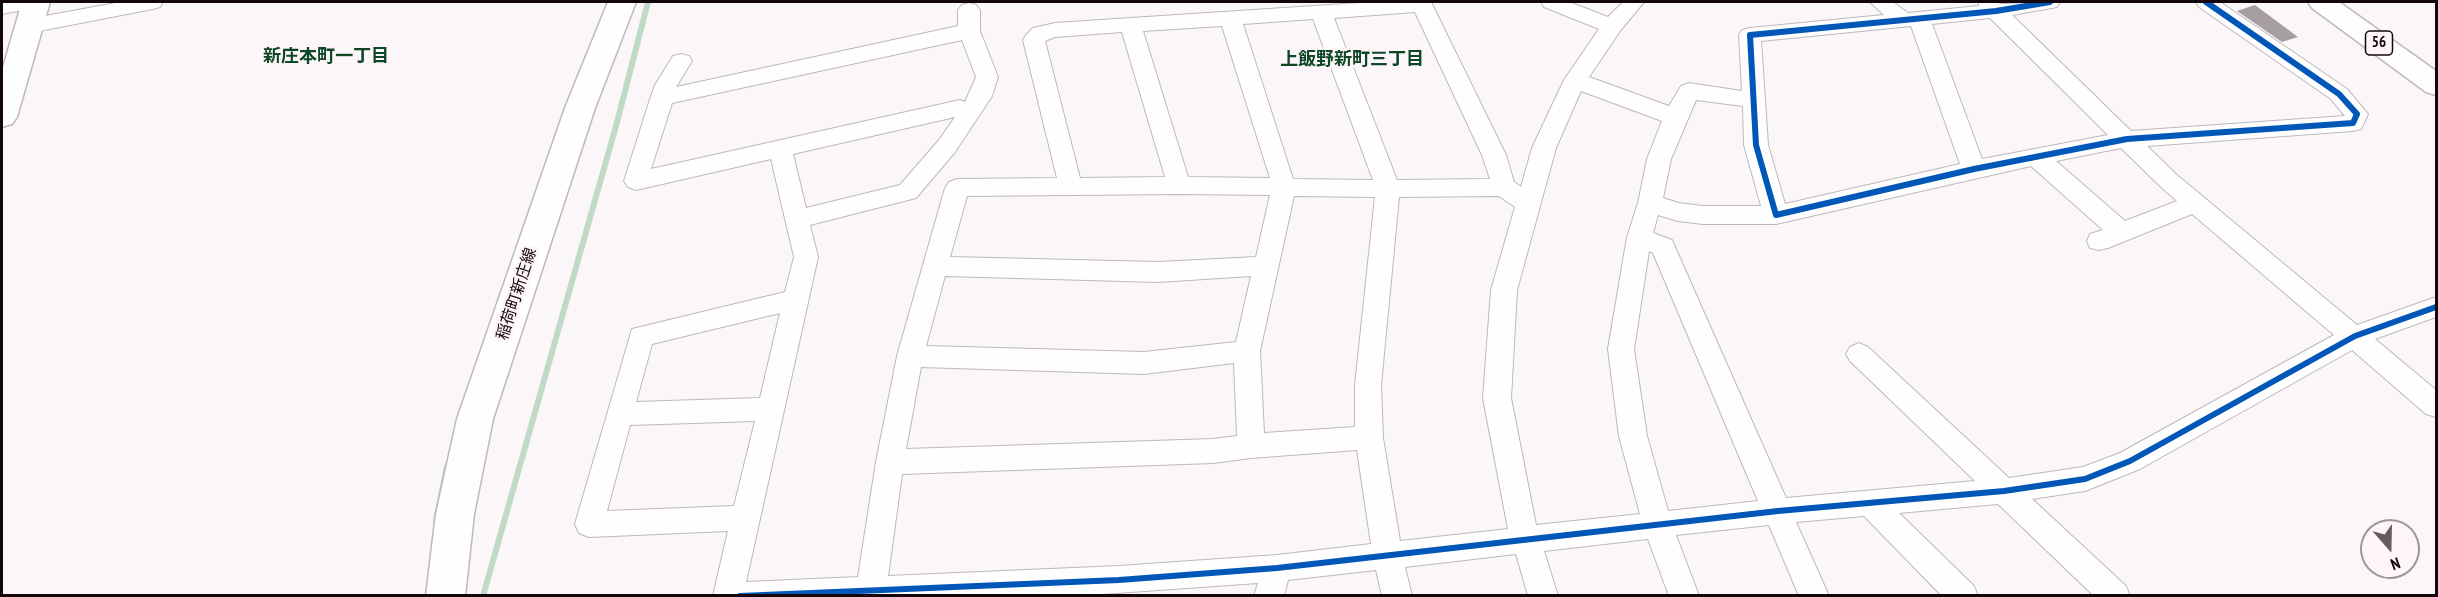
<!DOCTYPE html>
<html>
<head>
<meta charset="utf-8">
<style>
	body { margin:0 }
	#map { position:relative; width:2438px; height:597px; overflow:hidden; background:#fbf7f9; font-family:"PT Sans Narrow",sans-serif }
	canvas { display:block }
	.frame { position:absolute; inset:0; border:3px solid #13070d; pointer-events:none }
	.north { position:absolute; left:2360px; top:519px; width:60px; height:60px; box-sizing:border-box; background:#fdf5f9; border:2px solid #9f969b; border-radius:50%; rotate:160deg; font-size:16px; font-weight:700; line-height:24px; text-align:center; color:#13070d }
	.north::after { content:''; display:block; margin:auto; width:21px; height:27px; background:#645b60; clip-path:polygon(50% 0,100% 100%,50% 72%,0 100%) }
</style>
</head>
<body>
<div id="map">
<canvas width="2438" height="597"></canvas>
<div class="frame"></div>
<div class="north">N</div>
</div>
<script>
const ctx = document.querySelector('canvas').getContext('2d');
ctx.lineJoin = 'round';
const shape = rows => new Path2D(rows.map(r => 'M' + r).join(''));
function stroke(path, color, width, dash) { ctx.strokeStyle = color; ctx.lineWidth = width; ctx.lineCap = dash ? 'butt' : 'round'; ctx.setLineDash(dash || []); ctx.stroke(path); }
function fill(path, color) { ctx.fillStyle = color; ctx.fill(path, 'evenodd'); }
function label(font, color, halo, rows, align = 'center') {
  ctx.font = font + ' "PT Sans Narrow","Noto Sans JP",sans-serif'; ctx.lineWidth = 6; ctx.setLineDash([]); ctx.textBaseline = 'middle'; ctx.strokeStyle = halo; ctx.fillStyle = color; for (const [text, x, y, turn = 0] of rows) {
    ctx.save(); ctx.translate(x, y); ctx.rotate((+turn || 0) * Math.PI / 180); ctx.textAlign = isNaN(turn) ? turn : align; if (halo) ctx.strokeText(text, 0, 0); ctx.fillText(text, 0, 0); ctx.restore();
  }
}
const stream = shape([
	[436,521,447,466],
	[483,596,616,126,648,2]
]);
const building = shape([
	[2255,5,2298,37,2282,42,2237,11]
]);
const minor = shape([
	[2,2,41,2,38,7,2,14,2,2],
	[121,2,163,2,160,7,153,9,29,33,21,31,18,26,21,21,29,19,121,2],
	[1375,2,1431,2,1506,155,1514,182,1521,187,1532,148,1564,80,1599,29,1544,7,1541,2,1569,2,1608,17,1623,2,1644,2,1620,31,1589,77,1669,106,1681,86,1689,83,1742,91,1739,35,1742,30,1750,28,1884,15,1870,2,1893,2,1908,13,1979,6,1979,2,1998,2,2000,4,2060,2,2057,7,2012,15,2131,131,2345,116,2331,99,2199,7,2196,2,2220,2,2347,89,2368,114,2364,123,2361,129,2353,131,2147,146,2177,175,2357,325,2436,297,2436,317,2375,339,2436,390,2436,417,2426,414,2352,350,2140,469,2085,491,2032,499,2126,586,2130,596,2094,596,1998,504,1899,513,1974,586,1978,596,1942,596,1864,516,1796,522,1829,596,1799,596,1769,525,1676,535,1699,596,1669,596,1648,539,1544,551,1558,596,1528,596,1516,554,1405,567,1412,596,1382,596,1376,570,1288,580,1284,596,1254,596,1258,583,1074,596,713,596,728,531,589,537,579,533,575,524,632,329,785,292,794,257,771,159,636,190,628,187,624,181,651,96,655,85,673,56,681,54,689,56,692,61,676,87,958,26,958,10,962,5,969,3,976,5,980,10,980,31,998,77,992,96,955,152,916,198,810,225,818,257,746,582,858,577,876,462,897,356,945,188,949,182,957,179,1057,178,1023,40,1026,35,1033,28,1055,23,1375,2],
	[1415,12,1482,155,1490,179,1397,180,1334,18,1415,12],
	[1990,18,2108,135,1982,159,1932,24,1990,18],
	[1313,19,1373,180,1293,179,1243,24,1313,19],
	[1222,26,1270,178,1188,177,1143,31,1222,26],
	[1911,26,1960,164,1785,204,1768,145,1761,41,1911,26],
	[1122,32,1165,177,1080,178,1045,41,1055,37,1122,32],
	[962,40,976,77,965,102,960,100,651,169,672,103,962,40],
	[1581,91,1662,121,1647,159,1638,203,1627,237,1608,349,1619,436,1640,514,1536,525,1511,398,1517,290,1556,148,1581,91],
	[1696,100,1743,106,1744,145,1761,206,1703,206,1679,203,1663,198,1671,159,1696,100],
	[955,117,939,140,900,185,806,208,793,154,955,117],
	[2121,148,2161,187,2177,201,2125,221,2056,161,2121,148],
	[2031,166,2103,230,2090,234,2087,241,2090,248,2099,250,2108,248,2192,214,2334,335,2120,453,2083,467,2009,478,1868,347,1859,343,1850,347,1846,354,1850,361,1975,481,1786,498,1675,247,1672,240,1653,233,1658,215,1678,221,1703,224,1776,224,2031,166],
	[1179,194,1270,195,1256,257,1158,262,950,257,967,196,1179,194],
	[1294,196,1375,197,1355,385,1355,427,1264,433,1260,351,1294,196],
	[1499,196,1515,207,1491,290,1483,398,1508,529,1400,541,1383,438,1381,385,1399,197,1499,196],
	[1649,251,1653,253,1758,501,1668,511,1647,436,1634,349,1649,251],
	[945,276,1158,282,1251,276,1236,342,1144,352,926,346,945,276],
	[780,313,760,398,636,402,652,344,780,313],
	[1234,363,1237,436,1213,439,906,449,921,367,1144,374,1234,363],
	[755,421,734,506,607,511,630,425,755,421],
	[1357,450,1371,544,1277,555,1119,566,888,576,902,474,1213,463,1251,458,1357,450]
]);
const major = shape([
	[608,2,636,2,595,108,493,419,474,514,465,596,426,596,436,514,457,419,565,108,608,2],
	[2308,2,2339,2,2436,71,2436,95,2426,92,2312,8,2308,2]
]);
const highway = shape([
	[22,2,50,2,17,117,12,124,2,127,2,71,22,2]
]);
const cycleway = shape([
	[2050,2,1996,11,1750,35,1756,145,1776,215,1974,169,2127,139,2353,123,2357,114,2339,94,2206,2],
	[740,596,1119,580,1277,568,1778,511,2004,491,2085,479,2130,461,2355,336,2436,307]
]);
const shields = [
	[2379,43,27]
];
const shieldNames = [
	["56",2379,43]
];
const streetNames = [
	["稲荷町新庄線",517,294,-72]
];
const neighbourhoodNames = [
	["新庄本町一丁目",326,57],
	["上飯野新町三丁目",1352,60]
];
stroke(stream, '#bfdac6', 6);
fill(building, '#a79ea3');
stroke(minor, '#bfb7bb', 2);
stroke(major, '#bfb7bb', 3);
stroke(highway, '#bfb7bb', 3);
fill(minor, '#fefefe');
fill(major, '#fefefe');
fill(highway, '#fefefe');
stroke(cycleway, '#0057b8', 6);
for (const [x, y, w] of shields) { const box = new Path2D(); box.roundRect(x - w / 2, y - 12, w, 24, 4.5); ctx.fillStyle = '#fdf5f9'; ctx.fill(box); stroke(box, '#13070d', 1.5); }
label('bold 15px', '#13070d', null, shieldNames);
label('16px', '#13070d', '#fdf5f9', streetNames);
label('bold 18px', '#0e4726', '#fdf5f9', neighbourhoodNames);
</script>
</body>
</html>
